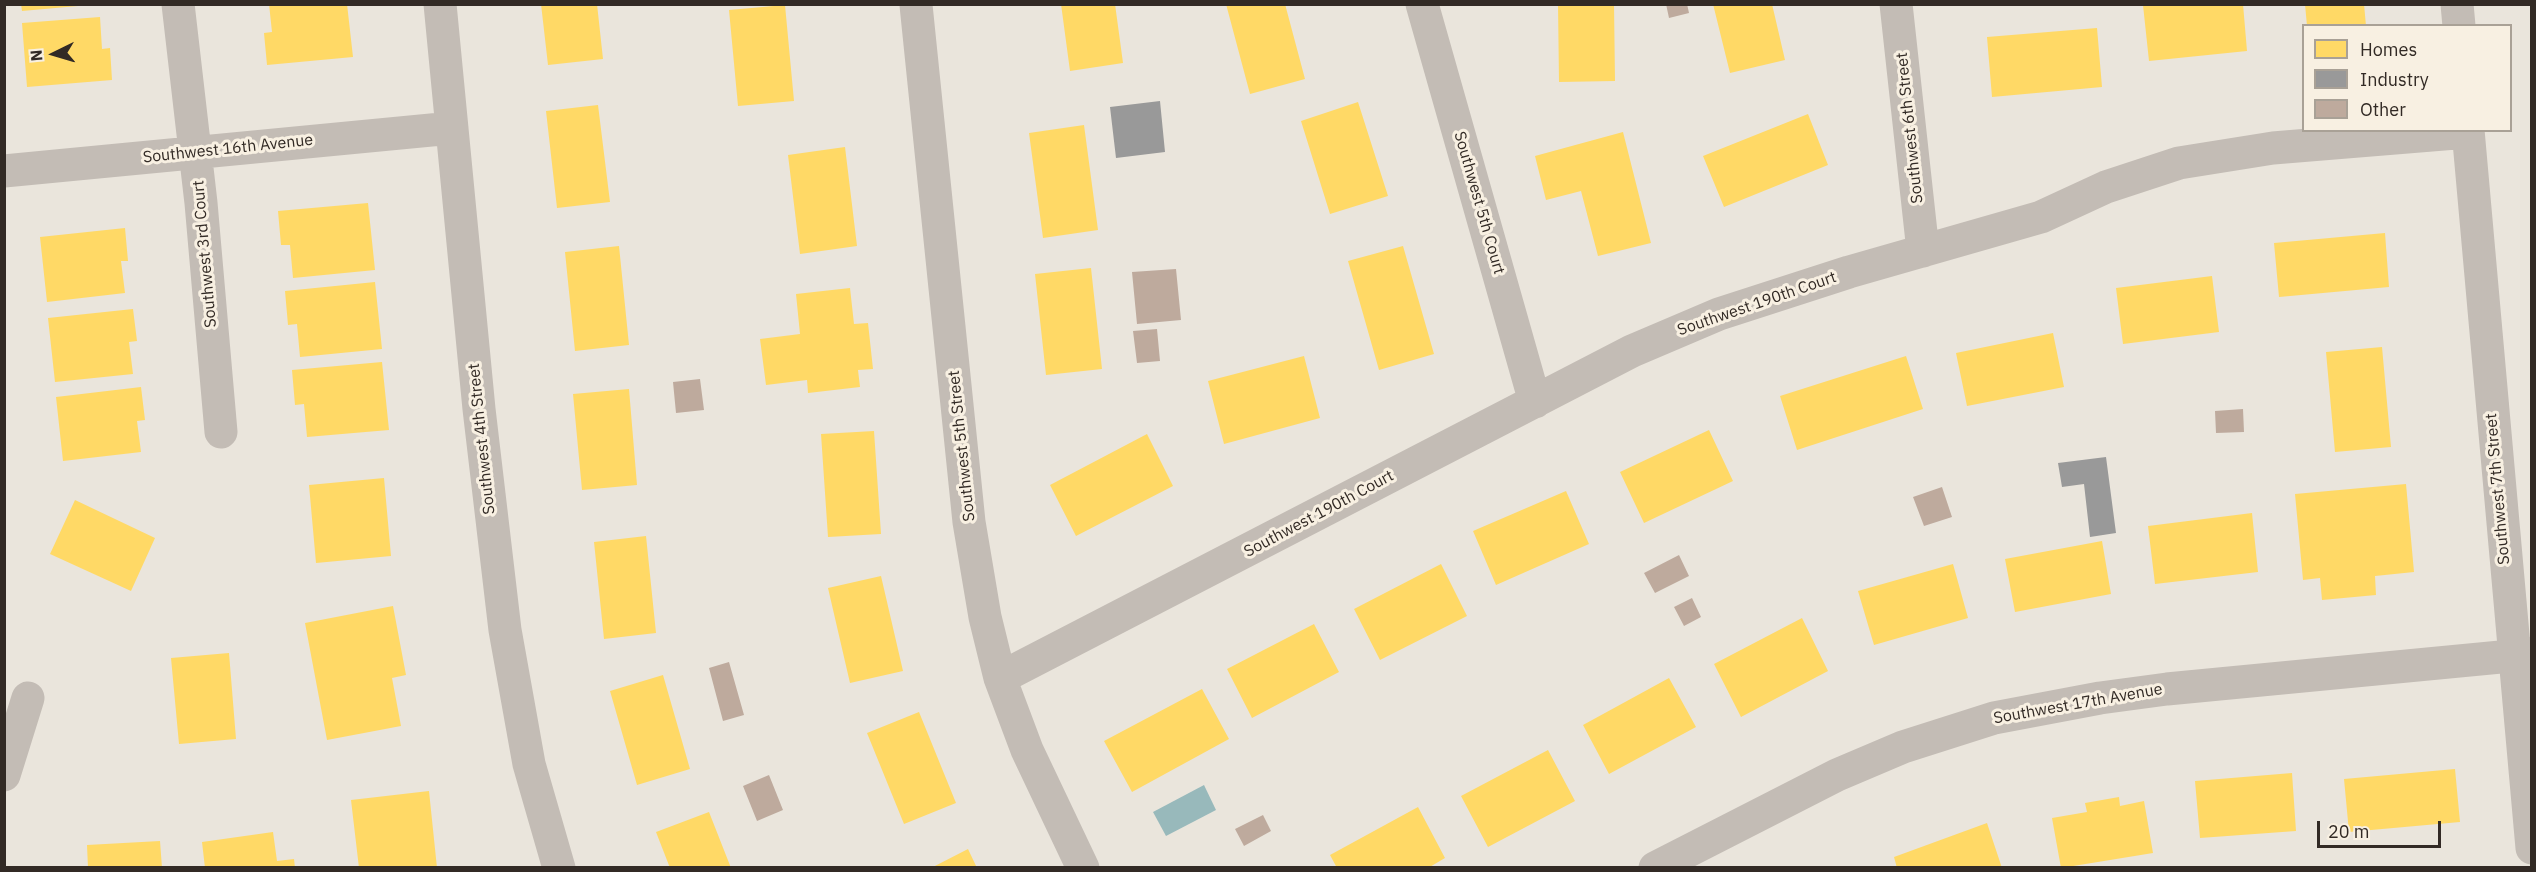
<!DOCTYPE html>
<html>
<head>
<meta charset="utf-8">
<style>
	body { margin:0 }
	#map { position:relative; width:2536px; height:872px; overflow:hidden; background:#eae5dc; font-family:"IBM Plex Sans",sans-serif }
	canvas { display:block }
	.frame { position:absolute; inset:0; border:6px solid #322a25; pointer-events:none }
	.legend { position:absolute; left:2302px; top:24px; width:210px; height:108px; box-sizing:border-box; background:#f8f0e2; border:2px solid #a9a196; margin:0; padding:8px 10px; list-style:none; font-size:18px; color:#322a25 }
	.legend li { display:flex; align-items:center; gap:12px; height:30px }
	.legend b { width:30px; border:2px solid #a9a196 }
	.north { position:absolute; left:24px; top:24px; width:60px; height:60px; -webkit-text-stroke:4px #f8f0e2; paint-order:stroke; rotate:265deg; font-size:16px; font-weight:700; line-height:24px; text-align:center; color:#322a25 }
	.north::after { content:''; display:block; margin:auto; width:21px; height:27px; background:#322a25; clip-path:polygon(50% 0,100% 100%,50% 72%,0 100%) }
	.scale { position:absolute; left:2317px; top:821px; width:124px; height:27px; box-sizing:border-box; border:3px solid #322a25; border-top:0; padding-left:8px; font-size:18px; line-height:21px; white-space:nowrap; color:#322a25; -webkit-text-stroke:4px #f8f0e2; paint-order:stroke }
</style>
</head>
<body>
<div id="map">
<canvas width="2536" height="872"></canvas>
<div class="frame"></div>
<ul class="legend">
<li><b style="height:16px;background:#ffd966"></b>Homes</li>
<li><b style="height:16px;background:#999"></b>Industry</li>
<li><b style="height:16px;background:#beaa9d"></b>Other</li>
</ul>
<div class="north">N</div>
<div class="scale">20 m</div>
</div>
<script>
const ctx = document.querySelector('canvas').getContext('2d');
ctx.lineJoin = 'round';
function fill(path, color) { ctx.fillStyle = color; ctx.fill(path, 'evenodd'); }
const shape = rows => new Path2D(rows.map(r => 'M' + r).join(''));
function stroke(path, color, width, dash) { ctx.strokeStyle = color; ctx.lineWidth = width; ctx.lineCap = dash ? 'butt' : 'round'; ctx.setLineDash(dash || []); ctx.stroke(path); }
function label(font, color, halo, rows, align = 'center') {
  ctx.font = font + ' "IBM Plex Sans",sans-serif'; ctx.lineWidth = 6; ctx.setLineDash([]); ctx.textBaseline = 'middle'; ctx.strokeStyle = halo; ctx.fillStyle = color; for (const [text, x, y, turn = 0] of rows) {
    ctx.save(); ctx.translate(x, y); ctx.rotate((+turn || 0) * Math.PI / 180); ctx.textAlign = isNaN(turn) ? turn : align; if (halo) ctx.strokeText(text, 0, 0); ctx.fillText(text, 0, 0); ctx.restore();
  }
}
const water = shape([
	[1204,785,1216,810,1166,836,1153,812]
]);
const homes = shape([
	[21,4,78,4,78,6,22,11],
	[269,4,347,4,353,57,267,65,264,33,272,32],
	[541,4,597,4,603,59,548,65],
	[1061,4,1115,4,1123,63,1070,71],
	[1226,4,1285,4,1305,79,1250,94],
	[1558,4,1614,4,1615,81,1559,82],
	[1713,4,1772,4,1785,60,1730,73],
	[2243,4,2247,51,2149,61,2143,5],
	[2305,4,2364,4,2366,26,2307,26],
	[785,5,794,101,738,106,729,10],
	[100,17,102,49,110,48,112,80,27,87,22,23],
	[2097,28,2102,87,1992,97,1987,37],
	[1358,102,1388,196,1330,214,1301,121],
	[598,105,610,202,557,208,546,111],
	[1808,114,1828,165,1724,207,1703,156],
	[1084,125,1098,230,1043,238,1029,133],
	[1623,132,1651,243,1598,256,1581,191,1546,200,1535,156],
	[845,147,857,246,800,254,788,155],
	[368,203,375,270,293,278,290,245,281,245,278,211],
	[125,228,128,261,121,261,125,293,47,302,40,237],
	[2385,233,2389,287,2279,297,2274,243],
	[619,246,629,345,575,351,565,252],
	[1403,246,1434,354,1379,370,1348,261],
	[1091,268,1102,369,1046,375,1035,274],
	[2212,276,2219,332,2123,344,2116,288],
	[375,282,382,349,300,357,297,324,288,325,285,291],
	[850,288,854,324,868,323,873,369,858,370,860,387,808,393,807,380,766,385,760,339,800,334,796,294],
	[133,309,137,341,129,342,133,374,55,382,48,318],
	[2053,333,2064,387,1967,406,1956,353],
	[2382,347,2391,447,2335,452,2326,352],
	[1304,356,1320,418,1224,444,1208,381],
	[1906,356,1923,409,1797,450,1780,396],
	[382,362,389,430,307,437,304,404,295,405,292,370],
	[141,387,145,420,137,421,141,452,63,461,56,397],
	[629,389,637,485,582,490,573,394],
	[1709,430,1733,481,1644,523,1620,472],
	[874,431,881,534,828,537,821,434],
	[1147,434,1173,486,1076,536,1050,485],
	[384,478,391,556,316,563,309,485],
	[2406,484,2414,572,2375,576,2376,595,2322,600,2320,578,2303,580,2295,494],
	[1566,491,1589,544,1496,585,1473,531],
	[75,500,155,538,131,591,50,554],
	[2252,513,2258,572,2155,584,2148,526],
	[646,536,656,633,604,639,594,542],
	[2102,541,2111,594,2015,612,2005,559],
	[1441,564,1467,616,1380,660,1354,609],
	[1953,564,1968,618,1874,645,1858,591],
	[881,576,903,671,850,683,828,588],
	[393,606,406,675,392,678,401,726,327,740,305,623],
	[1802,618,1828,671,1741,717,1714,664],
	[1314,624,1339,672,1252,718,1227,669],
	[229,653,236,739,179,744,171,658],
	[663,675,690,769,637,785,610,691],
	[1669,678,1696,727,1609,774,1583,725],
	[1202,689,1229,739,1132,792,1104,741],
	[919,712,956,803,904,824,867,733],
	[1548,750,1575,801,1488,847,1461,796],
	[2455,769,2460,822,2349,832,2344,779],
	[2292,773,2296,831,2200,838,2195,781],
	[429,791,437,868,359,868,351,800],
	[2119,797,2120,806,2144,801,2153,853,2061,868,2052,818,2087,812,2085,803],
	[1418,807,1445,858,1428,868,1337,868,1330,855],
	[709,812,731,868,670,868,656,832],
	[1987,823,2002,868,1897,868,1894,857],
	[273,832,277,861,294,859,295,868,205,868,202,842],
	[160,841,162,868,88,868,87,845],
	[968,849,977,868,931,868]
]);
const industry = shape([
	[1160,101,1165,152,1116,158,1110,107],
	[2106,457,2116,533,2090,537,2084,484,2062,487,2058,463]
]);
const building = shape([
	[1666,4,1687,4,1689,13,1669,18],
	[1176,269,1181,320,1137,324,1132,272],
	[1157,329,1160,361,1137,363,1133,331],
	[700,379,704,410,676,413,673,382],
	[2243,409,2244,432,2216,433,2215,411],
	[1942,487,1952,517,1924,526,1913,497],
	[1679,555,1689,576,1655,593,1644,573],
	[1692,598,1701,617,1684,626,1674,607],
	[729,662,744,715,723,721,709,668],
	[769,775,783,810,757,821,743,786],
	[1263,815,1271,831,1244,846,1235,829]
]);
const minor = shape([
	[178,4,201,203,221,432],
	[440,4,479,409,505,630,529,764,559,868],
	[1422,4,1535,402],
	[1896,4,1923,251],
	[2457,4,2459,26],
	[916,5,969,522,985,617,1000,678,1027,750,1083,868],
	[2468,130,2532,848],
	[4,171,452,128],
	[1000,678,1632,351,1719,314,1849,272,2041,217,2106,187,2179,163,2273,148,2468,132],
	[4,775,28,698],
	[1655,868,1837,775,1903,747,1994,718,2100,698,2167,689,2532,654]
]);
const streetNames = [
	["Southwest 6th Street",1910,128,-96],
	["Southwest 16th Avenue",228,149,-6],
	["Southwest 5th Court",1479,203,74],
	["Southwest 3rd Court",205,254,-95],
	["Southwest 190th Court",1757,304,-19],
	["Southwest 4th Street",482,439,-96],
	["Southwest 5th Street",962,446,-96],
	["Southwest 7th Street",2498,489,-95],
	["Southwest 190th Court",1319,514,-28],
	["Southwest 17th Avenue",2078,704,-10]
];
fill(water, '#98b9bb');
fill(homes, '#ffd966');
fill(industry, '#999');
fill(building, '#beaa9d');
stroke(minor, '#c3bcb5', 33);
label('16px', '#322a25', '#f8f0e2', streetNames);
</script>
</body>
</html>
